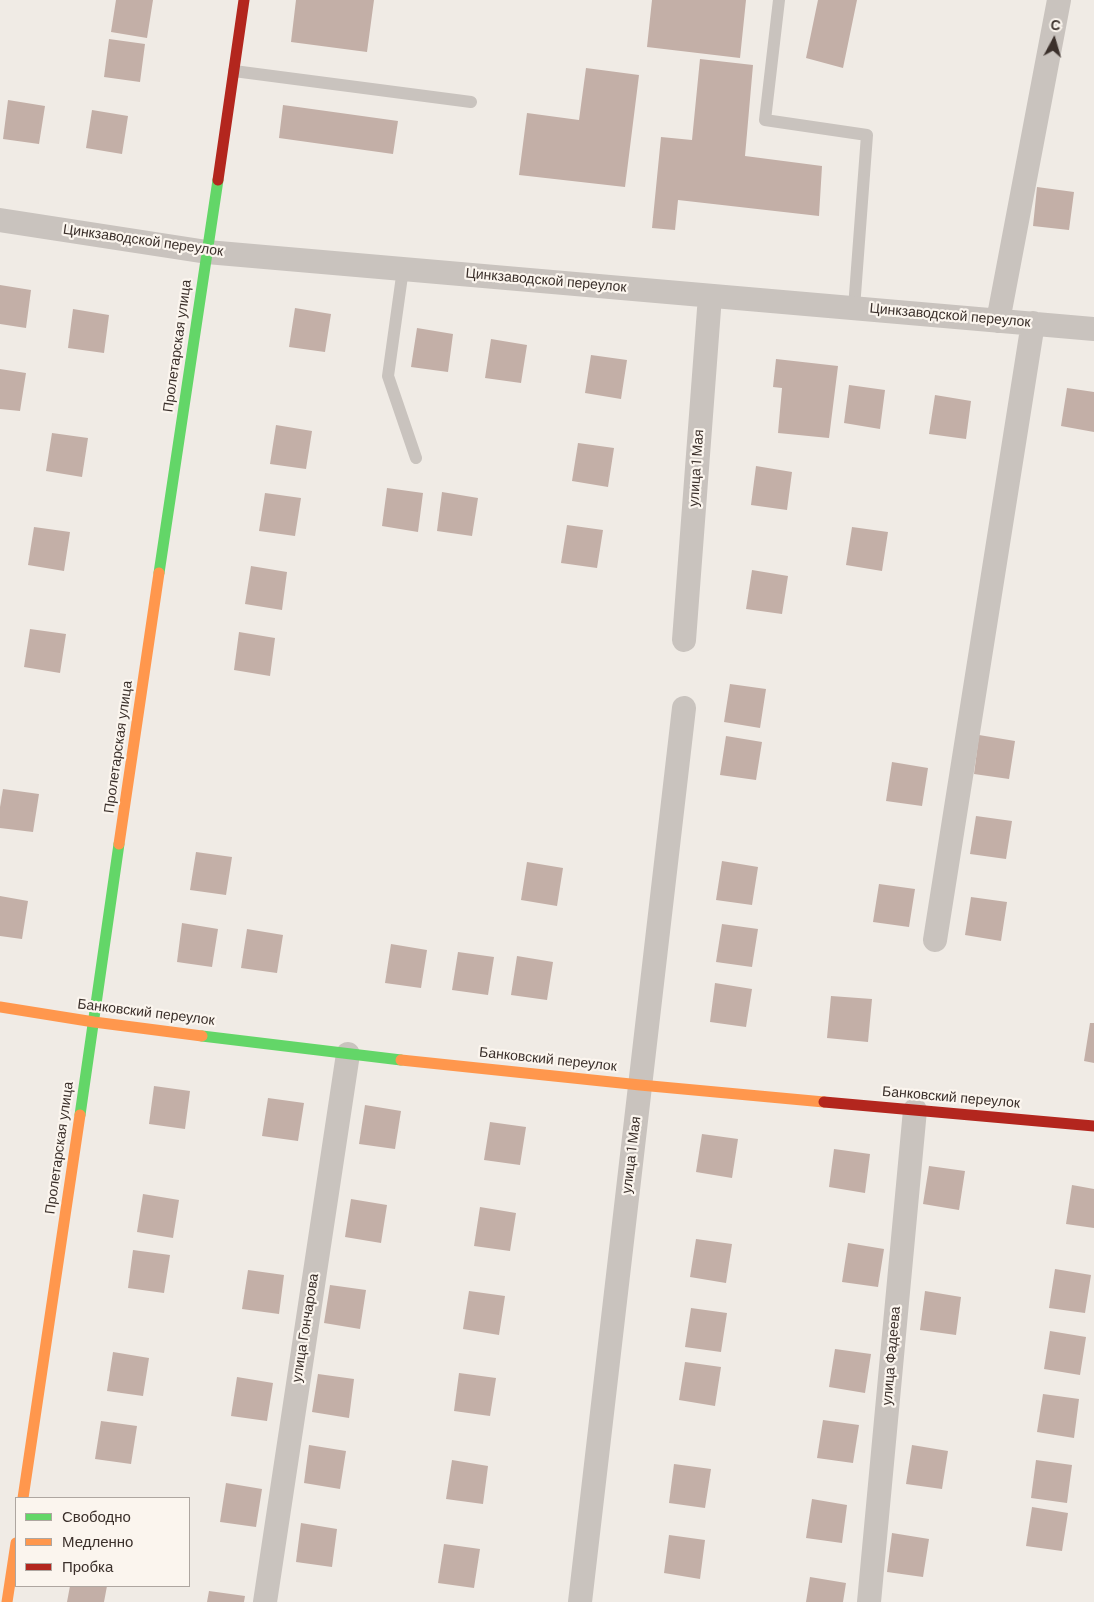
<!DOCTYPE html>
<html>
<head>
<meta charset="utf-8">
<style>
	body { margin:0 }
	#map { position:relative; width:1094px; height:1602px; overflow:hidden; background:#f0ebe5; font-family:"DM Sans",sans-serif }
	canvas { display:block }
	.legend { position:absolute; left:15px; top:1497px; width:175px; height:90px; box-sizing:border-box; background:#fbf5ee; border:1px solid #aea6a0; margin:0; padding:6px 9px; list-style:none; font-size:15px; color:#3b302b }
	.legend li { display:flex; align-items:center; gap:10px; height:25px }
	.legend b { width:25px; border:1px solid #aea6a0 }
	.north { position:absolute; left:1029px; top:15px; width:50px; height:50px; -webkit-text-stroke:4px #fbf5ee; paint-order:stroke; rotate:6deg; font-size:14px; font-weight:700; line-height:20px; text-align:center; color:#3b302b }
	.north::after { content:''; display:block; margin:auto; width:18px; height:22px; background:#3b302b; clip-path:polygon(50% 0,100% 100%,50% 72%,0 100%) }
</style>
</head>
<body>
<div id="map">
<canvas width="1094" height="1602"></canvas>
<ul class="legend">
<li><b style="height:6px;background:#63d668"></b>Свободно</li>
<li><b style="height:6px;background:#ff974d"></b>Медленно</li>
<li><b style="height:6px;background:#b3261e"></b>Пробка</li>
</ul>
<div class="north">С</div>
</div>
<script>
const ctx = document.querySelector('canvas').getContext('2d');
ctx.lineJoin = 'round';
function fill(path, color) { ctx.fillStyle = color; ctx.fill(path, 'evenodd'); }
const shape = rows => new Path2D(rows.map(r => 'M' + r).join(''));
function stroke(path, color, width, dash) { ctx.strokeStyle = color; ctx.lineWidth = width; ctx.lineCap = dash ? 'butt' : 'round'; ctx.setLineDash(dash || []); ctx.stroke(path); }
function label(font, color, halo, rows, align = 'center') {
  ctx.font = font + ' "DM Sans",sans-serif'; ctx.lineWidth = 4.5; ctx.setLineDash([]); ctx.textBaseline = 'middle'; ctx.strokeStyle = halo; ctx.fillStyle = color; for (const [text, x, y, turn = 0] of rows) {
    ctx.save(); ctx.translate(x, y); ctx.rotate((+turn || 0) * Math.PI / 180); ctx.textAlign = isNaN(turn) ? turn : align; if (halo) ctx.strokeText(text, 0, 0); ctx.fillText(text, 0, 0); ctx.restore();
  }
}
const building = shape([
	[116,0,153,0,147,38,111,32],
	[296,0,374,0,367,52,291,42],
	[652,0,746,0,740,58,647,47],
	[818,0,857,0,843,68,806,58],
	[109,39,145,44,140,82,104,77],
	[700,59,753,65,745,156,822,166,819,216,678,200,675,230,652,228,661,137,692,140],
	[586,68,639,75,625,187,519,175,527,113,579,120],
	[8,100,45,106,39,144,3,139],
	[283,105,398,121,393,154,279,138],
	[92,110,128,116,122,154,86,148],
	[1037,187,1074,192,1069,230,1033,226],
	[0,285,31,290,26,328,0,324],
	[295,308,331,314,325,352,289,347],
	[73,309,109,315,104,353,68,348],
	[417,328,453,334,448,372,411,367],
	[491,339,527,345,521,383,485,378],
	[591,355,627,360,621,399,585,393],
	[776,359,838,366,829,438,778,433,782,388,773,387],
	[0,369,26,373,20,411,0,409],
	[849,385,885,390,880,429,844,423],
	[1067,388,1094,392,1094,432,1061,426],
	[935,395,971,401,966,439,929,434],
	[276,425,312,431,306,469,270,464],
	[52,433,88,438,82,477,46,471],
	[578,443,614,448,608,487,572,481],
	[756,466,792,472,787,510,751,505],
	[387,488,423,493,418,532,382,526],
	[442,492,478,498,472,536,437,531],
	[265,493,301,498,295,536,259,531],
	[567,525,603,530,597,568,561,563],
	[34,527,70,532,64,571,28,565],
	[852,527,888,532,882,571,846,565],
	[251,566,287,572,282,610,245,604],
	[752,570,788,576,782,614,746,609],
	[30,629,66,634,60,673,24,667],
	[239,632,275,638,270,676,234,670],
	[730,684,766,689,760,728,724,722],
	[979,735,1015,741,1009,779,974,774],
	[726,736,762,742,756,780,720,775],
	[892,762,928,768,922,806,886,801],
	[3,789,39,794,33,832,0,828,0,807],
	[976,816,1012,821,1006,859,970,854],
	[196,852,232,857,226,895,190,890],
	[722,861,758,867,752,905,716,900],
	[527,862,563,868,557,906,521,900],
	[879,884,915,889,909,927,873,922],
	[0,896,28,901,22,939,0,936],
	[971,897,1007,902,1001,941,965,935],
	[182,923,218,929,212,967,177,962],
	[722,924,758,929,752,967,716,962],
	[247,929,283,935,277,973,241,968],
	[391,944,427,950,421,988,385,983],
	[458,952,494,957,488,995,452,990],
	[517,956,553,962,547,1000,511,995],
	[715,983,752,989,746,1027,710,1022],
	[831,996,872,999,868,1042,827,1038],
	[1090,1023,1094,1023,1094,1063,1084,1061],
	[154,1086,190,1091,185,1129,149,1124],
	[268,1098,304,1103,298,1141,262,1136],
	[365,1105,401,1111,395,1149,359,1144],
	[490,1122,526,1127,520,1165,484,1160],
	[702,1134,738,1139,732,1178,696,1172],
	[834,1149,870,1154,865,1193,829,1187],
	[929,1166,965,1171,959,1210,923,1204],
	[1072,1185,1094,1189,1094,1228,1066,1224],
	[143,1194,179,1200,173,1238,137,1232],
	[351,1199,387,1205,381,1243,345,1237],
	[480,1207,516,1213,510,1251,474,1246],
	[696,1239,732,1244,726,1283,690,1277],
	[848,1243,884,1249,878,1287,842,1282],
	[133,1250,170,1255,164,1293,128,1288],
	[1055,1269,1091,1275,1085,1313,1049,1308],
	[248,1270,284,1275,279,1314,242,1309],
	[330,1285,366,1290,360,1329,324,1323],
	[469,1291,505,1296,499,1335,463,1329],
	[925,1291,961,1297,956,1335,920,1330],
	[691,1308,727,1313,721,1352,685,1347],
	[1050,1331,1086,1337,1080,1375,1044,1369],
	[835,1349,871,1354,865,1393,829,1387],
	[113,1352,149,1358,143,1396,107,1391],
	[685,1362,721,1367,715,1406,679,1400],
	[459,1373,496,1378,490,1416,454,1411],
	[318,1374,354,1379,349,1418,312,1412],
	[237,1377,273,1383,267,1421,231,1416],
	[1043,1394,1079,1399,1074,1438,1037,1432],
	[823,1420,859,1425,853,1463,817,1458],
	[101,1421,137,1426,131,1464,95,1459],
	[309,1445,346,1451,340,1489,304,1483],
	[912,1445,948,1451,942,1489,906,1484],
	[452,1460,488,1466,483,1504,446,1499],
	[1036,1460,1072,1465,1067,1503,1031,1498],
	[674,1464,711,1469,705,1508,669,1503],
	[226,1483,262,1489,256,1527,220,1522],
	[812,1499,847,1505,842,1543,806,1538],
	[1032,1507,1068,1513,1062,1551,1026,1546],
	[301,1523,337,1529,332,1567,296,1562],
	[892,1533,929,1539,923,1577,887,1572],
	[669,1535,705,1540,700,1579,664,1573],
	[444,1544,480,1549,474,1588,438,1583],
	[810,1577,846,1583,843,1602,806,1602],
	[70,1586,107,1586,104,1602,67,1602],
	[209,1591,245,1596,244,1602,207,1602]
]);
const lane = shape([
	[779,0,765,120,867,135,854,308],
	[234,71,471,102],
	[403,269,388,376,416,458]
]);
const street = shape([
	[0,220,207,252,1094,329],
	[998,321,1059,0],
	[684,640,710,296],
	[935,940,1033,323],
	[265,1602,348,1054],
	[580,1602,684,708],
	[869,1602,915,1110]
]);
const fast = shape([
	[159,573,218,180],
	[202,1036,401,1060],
	[80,1115,119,844]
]);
const slow = shape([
	[119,844,159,573],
	[0,1007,94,1022,202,1036],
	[401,1060,640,1085,824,1102],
	[23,1498,80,1115],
	[7,1602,16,1543]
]);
const jam = shape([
	[218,180,244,0],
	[824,1102,1094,1126]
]);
const streetNames = [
	["Цинкзаводской переулок",143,241,8],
	["Цинкзаводской переулок",546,281,5],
	["Цинкзаводской переулок",950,316,5],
	["Пролетарская улица",178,346,-82],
	["улица 1 Мая",697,468,-86],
	["Пролетарская улица",119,747,-82],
	["Банковский переулок",146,1013,7],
	["Банковский переулок",548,1060,6],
	["Банковский переулок",951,1098,5],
	["Пролетарская улица",60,1148,-82],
	["улица 1 Мая",632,1155,-83],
	["улица Гончарова",306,1328,-81],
	["улица Фадеева",892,1356,-85]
];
fill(building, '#c3afa7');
stroke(lane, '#c9c3be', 12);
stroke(street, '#c9c3be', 24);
stroke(fast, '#63d668', 11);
stroke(slow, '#ff974d', 11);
stroke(jam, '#b3261e', 11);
label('14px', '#3b302b', '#fbf5ee', streetNames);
</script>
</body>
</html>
